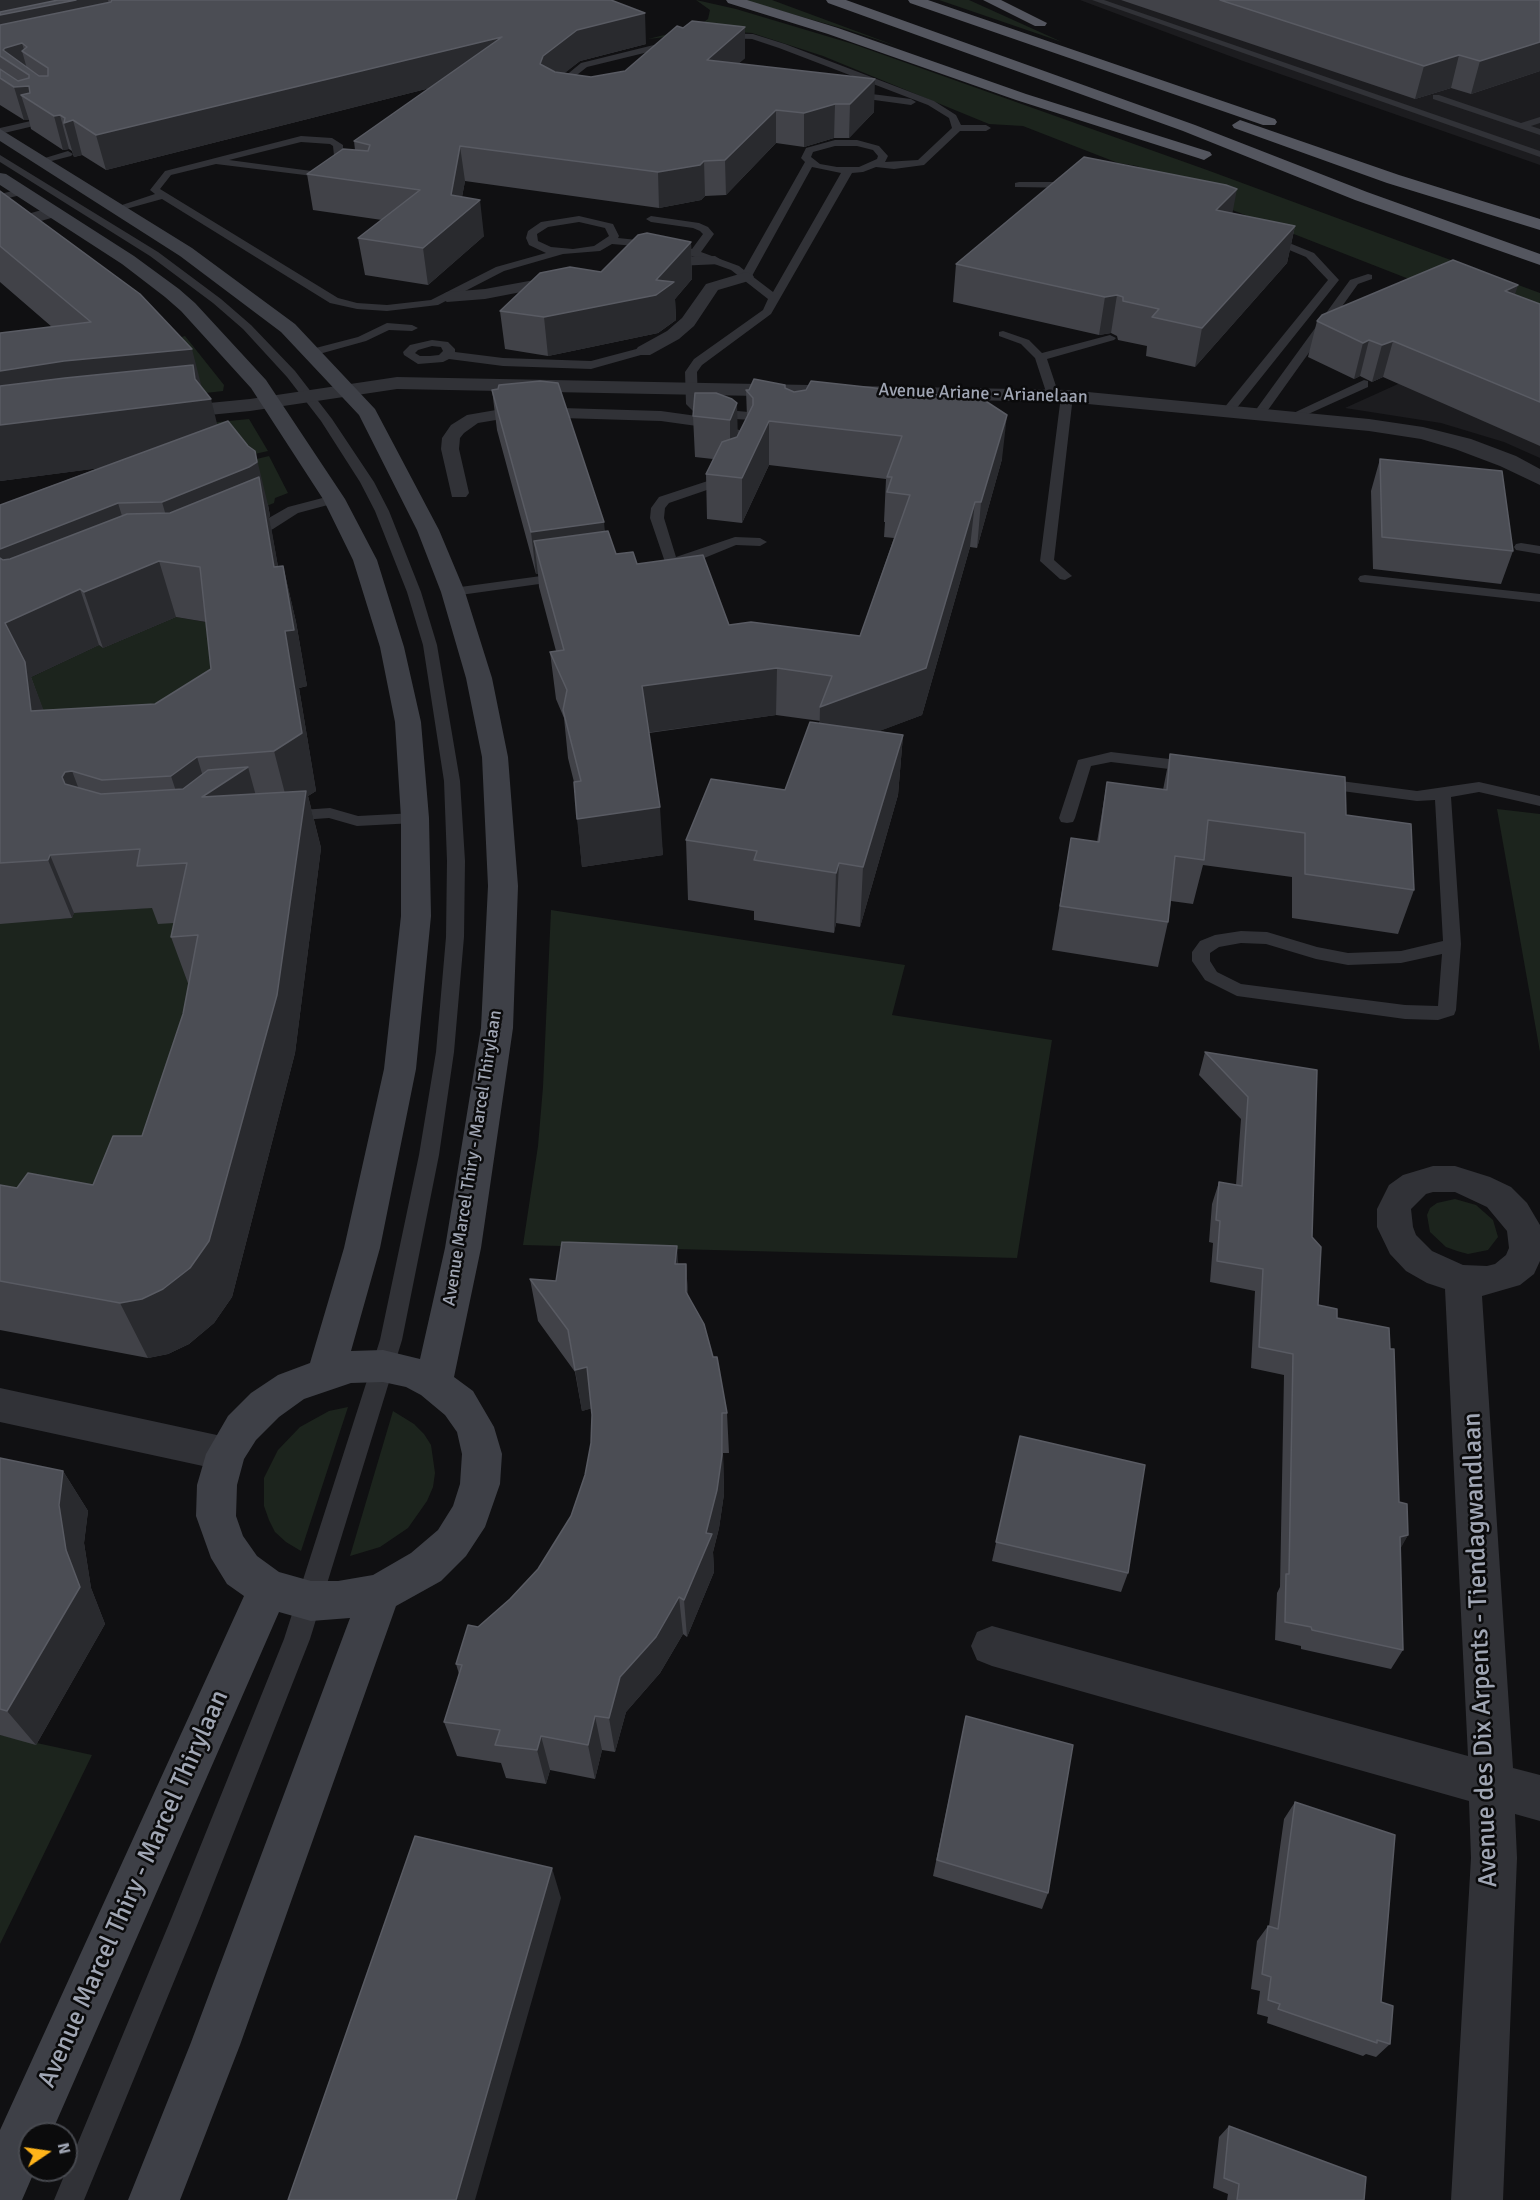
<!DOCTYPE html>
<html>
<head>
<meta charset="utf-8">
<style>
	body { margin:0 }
	#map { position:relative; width:1540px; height:2200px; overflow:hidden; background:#101012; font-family:Signika,sans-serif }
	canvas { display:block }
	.north { position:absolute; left:18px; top:2122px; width:60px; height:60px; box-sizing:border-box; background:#0b0b0c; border:2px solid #47494f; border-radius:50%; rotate:77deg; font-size:16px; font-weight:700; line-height:24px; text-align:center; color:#a0a6b4 }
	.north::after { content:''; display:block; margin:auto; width:21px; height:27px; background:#ffb41a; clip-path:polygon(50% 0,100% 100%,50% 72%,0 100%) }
</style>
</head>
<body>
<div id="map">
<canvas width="1540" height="2200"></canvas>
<div class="north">N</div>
</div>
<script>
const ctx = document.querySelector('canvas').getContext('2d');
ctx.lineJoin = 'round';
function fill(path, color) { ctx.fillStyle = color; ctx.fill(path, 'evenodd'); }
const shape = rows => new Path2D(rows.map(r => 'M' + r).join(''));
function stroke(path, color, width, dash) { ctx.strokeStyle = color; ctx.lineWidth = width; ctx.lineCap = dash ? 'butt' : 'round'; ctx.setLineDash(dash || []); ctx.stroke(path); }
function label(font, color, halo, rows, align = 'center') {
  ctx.font = font + ' Signika,sans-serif'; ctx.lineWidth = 5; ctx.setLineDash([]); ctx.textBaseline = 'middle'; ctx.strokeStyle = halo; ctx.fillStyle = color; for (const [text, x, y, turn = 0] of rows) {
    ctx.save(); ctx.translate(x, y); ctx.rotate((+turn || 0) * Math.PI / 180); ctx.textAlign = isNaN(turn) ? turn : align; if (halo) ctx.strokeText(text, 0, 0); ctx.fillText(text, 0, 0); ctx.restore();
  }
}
const built = shape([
	[1080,0,1540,0,1540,165,1243,61],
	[1524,327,1540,333,1540,458,1504,442,1441,423,1345,408]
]);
const green = shape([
	[696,0,736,9,853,44,1207,170,1540,293,1540,333,1496,313,1217,204,1137,166,1118,163,1023,126,989,124,823,56,752,33,721,31,648,39,697,27,708,19,710,10],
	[743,0,772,0,899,47,848,30],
	[939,0,969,0,1062,42],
	[185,336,224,385,223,391,162,398,154,345],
	[249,419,268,451,237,458,209,423],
	[269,456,288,493,275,498,274,503,264,507,240,463],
	[176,617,223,625,225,699,54,768,25,680,99,645,103,648],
	[1497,809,1540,814,1540,1052],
	[161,907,207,921,166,1193,0,1235,0,923,72,918,74,913],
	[551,910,905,965,892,1015,1052,1040,1017,1258,523,1245,538,1146,543,1087],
	[1455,1199,1476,1205,1493,1220,1498,1237,1488,1250,1468,1254,1457,1251,1446,1247,1430,1232,1427,1215,1430,1208,1437,1203],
	[348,1407,301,1551,286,1542,275,1532,269,1520,264,1506,264,1478,278,1450,300,1427,329,1411],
	[393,1411,414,1424,424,1434,431,1445,435,1473,433,1487,427,1501,408,1528,380,1547,350,1556],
	[0,1735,92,1755,0,1944]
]);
const service = shape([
	[1092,0,1104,0,1540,151,1540,157,1092,0],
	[716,33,753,34,785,44,934,101,956,115,961,125,986,125,991,128,986,131,960,131,924,165,894,169,876,167,863,172,852,173,771,314,702,365,697,372,698,403,704,408,771,414,777,418,775,421,713,418,696,414,686,404,685,372,694,359,763,310,768,299,731,270,692,256,647,247,612,244,600,251,563,254,504,271,438,305,387,311,357,309,330,303,162,199,115,212,110,209,155,194,150,190,165,171,301,136,332,138,343,145,343,167,335,165,333,146,330,144,301,142,229,160,334,174,339,177,337,179,216,164,171,175,160,189,338,298,357,303,387,305,431,300,496,267,546,253,529,245,526,238,528,231,541,222,579,216,613,224,619,236,618,238,647,241,692,249,703,234,700,231,693,228,651,222,646,219,651,216,699,223,708,227,714,234,701,252,739,266,744,270,805,162,801,158,806,148,835,140,857,140,879,146,888,156,885,162,918,160,952,128,949,118,928,105,779,48,752,39,719,38,716,37,716,33],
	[835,146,857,146,873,150,878,156,877,159,859,167,837,167,820,164,811,157,813,152,835,146],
	[812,167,841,173,773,292,752,276,812,167],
	[579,222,605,228,609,236,594,246,573,249,551,247,538,241,537,234,548,227,579,222],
	[678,39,681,40,681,44,587,67,554,93,547,91,581,63,678,39],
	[848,91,911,99,916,102,911,105,845,96,845,92,848,91],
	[1433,95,1439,95,1521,123,1540,117,1540,123,1531,126,1540,129,1540,135,1433,99,1433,95],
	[35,120,38,121,38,125,0,134,0,128,35,120],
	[68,151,73,154,71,156,40,164,35,161,68,151],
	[0,155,158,252,221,299,251,325,295,371,332,419,374,482,389,511,421,592,437,645,460,781,465,861,464,937,454,1052,439,1155,402,1340,310,1639,198,1923,84,2200,54,2200,171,1919,284,1639,380,1340,419,1155,436,1052,446,937,447,861,444,781,423,645,407,592,375,511,360,482,321,421,287,377,243,329,213,303,150,256,0,162,0,155],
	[1019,182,1076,182,1081,185,1076,188,1015,187,1015,183,1019,182],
	[21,189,25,190,25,194,0,200,0,194,21,189],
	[1267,234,1314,253,1339,280,1232,414,1228,415,1222,411,1224,408,1328,280,1306,257,1263,239,1263,235,1267,234],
	[1368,274,1372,275,1372,279,1358,284,1263,417,1255,417,1253,414,1255,411,1350,280,1368,274],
	[387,323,412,325,418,328,412,331,389,330,366,341,312,356,306,352,308,350,358,337,387,323],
	[1003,331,1029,340,1042,353,1110,335,1116,338,1114,340,1047,359,1059,395,1053,399,1047,395,1035,358,1021,344,999,336,999,332,1003,331],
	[432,340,448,342,455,349,455,352,503,358,591,361,644,347,650,351,648,353,591,369,503,366,449,359,443,362,418,364,404,355,403,352,410,345,432,340],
	[432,346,441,347,443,351,439,355,430,356,420,356,415,353,418,350,432,346],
	[1364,380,1368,381,1368,387,1295,420,1287,420,1285,417,1364,380],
	[1067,392,1073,396,1054,560,1072,576,1065,580,1060,579,1040,561,1061,396,1067,392],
	[713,421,742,431,752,443,751,448,736,480,669,503,665,508,664,518,676,557,735,537,760,538,767,542,760,546,736,545,697,561,673,566,666,565,650,518,651,508,659,497,726,475,739,448,740,443,734,437,709,428,707,425,713,421],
	[334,495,339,496,341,499,339,502,298,513,273,529,251,538,246,539,239,535,288,507,334,495],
	[1521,543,1540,546,1540,554,1516,550,1514,547,1516,544,1521,543],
	[563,573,568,574,570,577,568,580,453,596,446,592,453,588,563,573],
	[1365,575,1540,594,1540,602,1360,582,1358,579,1360,576,1365,575],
	[1111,752,1194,762,1202,767,1194,772,1111,762,1091,766,1075,818,1073,822,1067,823,1061,822,1059,818,1078,760,1111,752],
	[1318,778,1417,791,1479,782,1540,796,1540,806,1479,792,1451,797,1461,944,1456,1010,1454,1015,1438,1020,1405,1019,1237,996,1205,980,1192,961,1192,952,1200,941,1215,935,1241,931,1267,932,1317,947,1348,953,1401,951,1443,941,1435,800,1417,801,1312,787,1310,783,1312,779,1318,778],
	[1241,943,1266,944,1316,959,1348,965,1401,963,1442,954,1438,1006,1405,1005,1241,984,1217,972,1210,961,1210,953,1219,947,1241,943],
	[330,808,358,816,415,813,421,814,423,818,421,822,415,823,357,826,329,818,287,821,281,820,279,816,281,812,287,811,330,808]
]);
const pedestrian = shape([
	[715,256,723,261,721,264,654,267,646,262,654,257,715,256],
	[746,272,752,274,754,277,752,280,718,290,694,326,679,339,650,355,638,355,635,351,638,347,667,331,682,318,706,284,746,272],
	[562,275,570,280,568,283,485,299,447,302,439,297,447,292,485,289,562,275],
	[562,408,661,411,704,417,710,418,713,422,710,426,704,427,661,421,562,418,496,420,478,423,464,433,460,438,459,449,469,493,466,497,452,497,441,449,442,438,451,425,467,415,496,410,562,408]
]);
const minor = shape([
	[52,207,58,208,61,212,58,216,0,233,0,222,52,207],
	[397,377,1067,390,1369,419,1423,427,1471,439,1516,456,1540,469,1540,485,1500,466,1455,449,1421,439,1369,431,1067,402,397,389,250,411,168,419,161,417,158,413,161,409,168,407,250,399,397,377],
	[1433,1166,1455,1166,1490,1177,1511,1187,1527,1203,1540,1225,1540,1261,1534,1274,1520,1285,1482,1296,1513,1768,1540,1775,1540,1821,1515,1814,1517,1858,1503,2200,1451,2200,1471,1858,1469,1801,992,1666,977,1660,971,1646,977,1632,992,1626,1468,1756,1445,1289,1427,1283,1406,1271,1390,1254,1377,1227,1377,1209,1389,1185,1403,1175,1433,1166],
	[1433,1192,1455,1192,1487,1207,1507,1231,1509,1248,1506,1255,1495,1264,1487,1266,1463,1265,1432,1251,1416,1235,1413,1227,1411,1209,1426,1194,1433,1192],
	[0,1388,226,1437,240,1442,246,1454,240,1466,226,1471,0,1422,0,1388]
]);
const secondary = shape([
	[0,129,192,248,295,324,375,409,439,530,465,592,492,678,508,757,518,886,513,1028,481,1248,454,1377,473,1391,494,1427,502,1454,500,1484,485,1527,466,1556,441,1581,396,1606,240,2045,180,2200,128,2200,190,2045,350,1618,311,1621,279,1612,51,2134,30,2134,30,2170,35,2170,22,2200,0,2200,0,2130,244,1596,227,1584,211,1558,196,1516,197,1485,206,1454,228,1416,251,1393,278,1375,310,1363,344,1248,384,1069,401,916,401,818,395,722,380,647,353,560,323,499,251,388,181,311,165,297,122,264,0,185,0,173,6,174,134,256,179,289,195,303,266,380,345,499,377,560,404,647,421,722,429,818,431,916,416,1069,380,1248,351,1351,383,1350,420,1359,445,1248,481,1028,488,886,482,757,466,678,441,592,417,530,359,415,281,332,180,256,0,141,0,129],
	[383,1382,406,1387,421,1395,445,1415,457,1432,462,1454,460,1484,453,1506,438,1530,411,1553,373,1575,338,1581,311,1581,279,1572,257,1556,243,1536,236,1516,237,1485,244,1459,256,1440,279,1417,304,1399,351,1383,383,1382]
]);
const trunk = shape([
	[726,0,747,0,838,28,1026,94,1210,152,1212,155,1204,160,1198,158,1016,100,828,34,728,3,726,0],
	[826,0,846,0,1195,125,1367,192,1540,254,1540,265,1355,200,1183,131,828,3,826,0],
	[908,0,928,0,1275,119,1277,122,1275,125,1263,125,910,3,908,0],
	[983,0,1001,0,1047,23,1045,26,1035,26,983,0],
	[1240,120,1399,175,1540,219,1540,230,1387,183,1234,128,1232,125,1240,120]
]);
const wall = shape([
	[0,0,611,0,646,44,580,61,564,73,591,77,745,58,739,63,874,112,849,138,834,138,804,147,776,143,726,195,705,196,701,200,659,208,465,181,462,197,484,236,428,285,365,275,358,238,382,220,313,210,307,174,355,150,354,141,430,88,106,170,82,155,74,157,72,151,69,149,63,150,31,129,29,120,24,120,0,105],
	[1121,0,1540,0,1540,71,1471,94,1451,88,1415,99],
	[0,191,201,387,217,425,268,505,270,516,269,517,278,567,283,566,296,622,307,686,299,688,316,791,308,796,321,848,295,1053,232,1297,214,1323,189,1344,168,1354,148,1358,0,1330,0,1185,17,1188,93,1185,142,1136,183,1014,189,986,171,937,174,923,158,924,152,908,74,913,72,918,0,924,0,505,99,468,0,481,0,333,52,327,0,282],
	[176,617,206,622,211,669,155,704,43,710,31,677,99,645,103,648],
	[1232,213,1295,226,1287,263,1195,367,1146,356,1147,346,1118,340,1117,336,1111,333,1099,335,953,302,956,264],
	[691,242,692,279,675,299,676,320,658,333,548,356,505,349,500,311,601,272],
	[1515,295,1540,304,1540,446,1383,377,1372,382,1360,376,1354,379,1308,357,1317,321],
	[785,385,785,389,1002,459,977,548,970,547,922,715,879,731,903,735,898,795,860,927,836,923,834,933,754,920,754,911,688,900,686,840,785,790,820,721,776,715,649,733,663,855,582,867,574,782,568,758,564,718,556,699,550,652,556,651,539,587,538,574,536,574,497,430,492,390,605,531,616,554,637,564,729,625,860,636,894,538,884,537,885,522,884,522,886,479,769,465,742,523,707,519,706,474,713,459,695,457,693,416,737,403,737,436,747,417,746,390],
	[1380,459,1513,551,1501,584,1373,569,1371,491],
	[1170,754,1346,815,1414,890,1398,934,1292,918,1292,877,1203,865,1193,904,1171,901,1168,922,1158,967,1052,950,1071,838,1097,842,1107,782,1163,790],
	[1205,1052,1317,1070,1312,1237,1318,1305,1337,1318,1390,1349,1399,1502,1408,1535,1400,1548,1403,1650,1391,1669,1301,1649,1301,1646,1275,1640,1277,1593,1280,1587,1284,1375,1251,1368,1255,1291,1210,1282,1213,1243,1209,1242,1212,1204,1219,1182,1236,1185,1241,1119,1199,1075],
	[678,1264,686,1264,688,1296,727,1413,729,1453,723,1453,724,1494,719,1528,713,1552,714,1572,687,1637,683,1634,660,1673,626,1712,615,1752,602,1750,595,1779,550,1770,546,1784,506,1778,501,1763,457,1756,444,1722,459,1674,456,1664,478,1627,510,1599,538,1569,571,1516,585,1475,591,1443,592,1415,592,1408,582,1411,575,1372,538,1321,530,1279,556,1281],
	[1020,1436,1128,1573,1121,1592,992,1561],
	[0,1458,63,1471,88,1511,84,1543,91,1588,105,1624,36,1745,0,1735],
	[966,1716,1048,1893,1042,1909,933,1876],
	[1295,1802,1381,2002,1390,2044,1376,2057,1366,2054,1363,2056,1267,2023,1268,2017,1257,2014,1260,1991,1251,1989,1257,1941,1268,1926,1269,1926,1284,1819],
	[1229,2126,1364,2200,1227,2200,1228,2194,1213,2188,1219,2137]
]);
const shadedWall = shape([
	[0,0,108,0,115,25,22,43,25,53,22,51,29,76,0,48],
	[645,13,646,44,580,61,546,88,540,64,543,56,577,30],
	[745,27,745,58,708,92,707,60],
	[502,37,505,69,106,170,96,135],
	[1540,42,1540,71,1471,94,1480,61],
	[1459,55,1451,88,1415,99,1424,66],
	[875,79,874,112,849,138,850,104],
	[29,86,34,104,21,95,29,120,24,120,14,87],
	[835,104,834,138,804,147,804,113],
	[776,110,776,143,726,195,725,160],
	[60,115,69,149,63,150,54,116],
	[73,120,82,155,74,157,64,123],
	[460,146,465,181,458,218,480,200,484,236,428,285,423,248,451,195],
	[704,161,705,196,701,200,659,208,658,172],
	[1237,189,1230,226,1216,210],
	[1295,226,1287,263,1195,367,1202,328],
	[691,242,692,279,675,299,676,320,658,333,548,356,544,317,656,280],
	[1518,285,1507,320,1505,291],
	[1117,295,1111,333,1099,335,1105,297],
	[1369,340,1360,376,1354,379,1363,343],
	[1393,341,1383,377,1372,382,1382,345],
	[192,349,205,400,211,399,224,452,0,481,0,371,64,361],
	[737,403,738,444,730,461,730,420],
	[1007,415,1002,459,977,548,981,502],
	[769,421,769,465,742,523,742,478],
	[255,451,268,505,270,516,269,517,272,532,288,623,274,567,178,557,162,502],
	[975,502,970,547,922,715,819,754,820,707],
	[118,503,135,558,0,569,0,549],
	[604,522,608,564,534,541,538,574,536,574,531,532],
	[159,561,176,617,103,648,84,592],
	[283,566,296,622,307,686,299,688,316,791,308,796,321,848,295,1053,232,1297,214,1323,189,1344,168,1354,148,1358,120,1303,289,809,274,751,285,631],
	[80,589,99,645,31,677,47,719,31,711,5,623],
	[777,668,776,715,645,733,642,686],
	[903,735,898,795,860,927,863,867],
	[197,757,208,793,248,767,264,825,190,834,171,776],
	[72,771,94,829,88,830,62,777,65,772],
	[660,807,663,855,582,867,577,819],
	[50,855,74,913,72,918,48,860],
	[839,863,836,923,834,933,836,873],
	[677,1246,680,1288,675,1264],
	[686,1264,689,1306,686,1292],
	[587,1367,593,1408,582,1411,575,1370],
	[722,1413,724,1494,719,1528,713,1552,714,1572,687,1637,684,1600,706,1533],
	[63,1471,88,1511,84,1543,91,1588,105,1624,36,1745,7,1711,66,1550,59,1505],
	[1408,1535,1397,1555,1400,1537],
	[679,1597,683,1634,660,1673,626,1712,615,1752,609,1718,620,1677],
	[595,1716,602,1750,595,1779,588,1745],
	[541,1736,550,1770,546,1784,537,1750],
	[552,1868,561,1898,475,2200,456,2200]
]);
const building = shape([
	[58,0,76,0,0,15,0,12,58,0],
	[112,0,611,0,645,13,577,30,543,56,540,64,555,72,591,77,625,71,677,26,683,28,692,21,745,27,707,60,875,79,850,104,835,104,804,113,776,110,725,160,704,161,700,165,658,172,460,146,451,195,480,200,423,248,358,238,420,190,307,174,343,149,368,151,370,145,354,141,502,37,96,135,73,120,64,123,65,118,60,115,54,116,21,95,30,93,29,86,14,87,0,78,0,69,18,81,29,78,29,75,0,56,0,25,111,2,112,0],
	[22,43,27,47,22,51,48,68,48,76,39,76,3,50,5,48,22,43],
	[1220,0,1540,0,1540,42,1480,61,1459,55,1424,66,1220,0],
	[1084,157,1226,185,1237,189,1216,210,1295,226,1202,328,1152,317,1159,309,1123,301,1123,297,1117,295,1105,297,956,264,1084,157],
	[0,191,140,294,192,349,64,361,0,371,0,333,91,322,0,246,0,191],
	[647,233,691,242,656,280,674,282,656,295,544,317,500,311,540,273,570,267,601,272,638,235,647,233],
	[1453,260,1518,285,1505,291,1540,304,1540,402,1393,341,1382,345,1369,340,1363,343,1317,321,1322,315,1453,260],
	[193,365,195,379,211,399,0,425,0,386,65,378,193,365],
	[754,379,785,385,785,388,794,392,806,390,811,381,984,400,1007,415,981,502,975,502,926,668,820,707,832,676,777,668,642,686,660,807,577,819,574,782,581,781,563,710,567,690,550,652,564,650,534,541,608,531,616,554,633,552,637,564,703,555,729,625,751,622,860,636,910,495,887,492,892,477,887,477,902,436,769,421,742,478,706,474,722,442,737,437,753,405,753,398,746,390,749,390,754,379],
	[540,381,558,383,604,522,531,532,492,390,498,389,499,385,540,381],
	[695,393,716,393,732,399,737,403,730,420,693,416,695,393],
	[228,421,248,446,255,451,257,462,249,467,162,502,118,503,0,549,0,505,228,421],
	[1380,459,1502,471,1513,551,1382,537,1380,459],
	[259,477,274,567,283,566,294,630,285,631,302,733,274,751,197,757,171,776,102,780,72,771,65,772,62,777,65,784,101,794,183,789,208,770,248,767,202,797,306,791,277,995,209,1241,190,1268,163,1289,142,1299,120,1303,0,1281,0,1185,17,1188,28,1173,93,1185,113,1136,142,1136,183,1014,198,935,171,937,187,863,137,866,140,849,50,855,48,860,0,863,0,558,3,560,10,559,127,514,170,513,259,477],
	[159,561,200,567,211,669,155,704,31,711,25,662,5,623,80,589,84,592,159,561],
	[810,722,903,735,863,867,839,863,836,873,754,860,757,851,686,840,711,779,785,790,810,722],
	[1170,754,1345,777,1346,815,1411,824,1414,890,1305,874,1305,833,1208,820,1204,860,1175,856,1168,922,1060,906,1071,838,1099,842,1107,782,1167,790,1170,754],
	[1205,1052,1317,1070,1312,1237,1321,1247,1318,1305,1337,1309,1337,1318,1389,1328,1390,1349,1394,1349,1399,1502,1407,1504,1408,1535,1400,1537,1403,1650,1312,1630,1311,1627,1285,1622,1286,1574,1289,1574,1293,1354,1259,1347,1263,1269,1217,1261,1220,1221,1216,1220,1219,1182,1242,1186,1248,1097,1205,1052],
	[562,1242,677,1246,675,1264,686,1264,686,1292,704,1324,713,1357,717,1357,727,1413,722,1413,722,1455,717,1490,706,1533,712,1534,684,1600,679,1597,656,1637,620,1677,609,1718,595,1716,588,1745,541,1736,537,1750,495,1745,500,1730,444,1722,462,1665,456,1664,468,1625,478,1627,510,1599,538,1569,571,1516,585,1475,591,1443,592,1415,587,1367,575,1370,568,1330,530,1279,556,1281,562,1242],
	[1020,1436,1145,1465,1128,1573,996,1542,1020,1436],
	[0,1458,63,1471,59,1505,66,1550,80,1587,7,1711,0,1709,0,1458],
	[966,1716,1073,1745,1048,1893,937,1860,966,1716],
	[1295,1802,1395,1835,1381,2002,1393,2006,1390,2044,1377,2040,1377,2043,1278,2009,1280,2004,1268,2000,1271,1977,1262,1974,1268,1926,1278,1929,1295,1802],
	[415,1836,552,1868,456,2200,288,2200,415,1836],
	[1229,2126,1366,2177,1364,2200,1237,2200,1239,2184,1224,2178,1229,2126]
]);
const farStreetnames = [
	["Avenue Ariane - Arianelaan",983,394,2],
	["Avenue Marcel Thiry - Marcel Thirylaan",473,1158,-81]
];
const nearStreetnames = [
	["Avenue des Dix Arpents - Tiendagwandlaan",1481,1650,-92],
	["Avenue Marcel Thiry - Marcel Thirylaan",134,1889,-66]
];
fill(built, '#1c1c1f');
fill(green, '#1c241d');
fill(service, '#313237');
fill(pedestrian, '#313237');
fill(minor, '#313237');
fill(secondary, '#3e4047');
fill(trunk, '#54565f');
fill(wall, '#414248');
fill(shadedWall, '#292a2e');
fill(building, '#4b4d54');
stroke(building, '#595b63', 1.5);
label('18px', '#a0a6b4', '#0b0b0c', farStreetnames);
label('26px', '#a0a6b4', '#0b0b0c', nearStreetnames);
</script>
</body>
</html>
